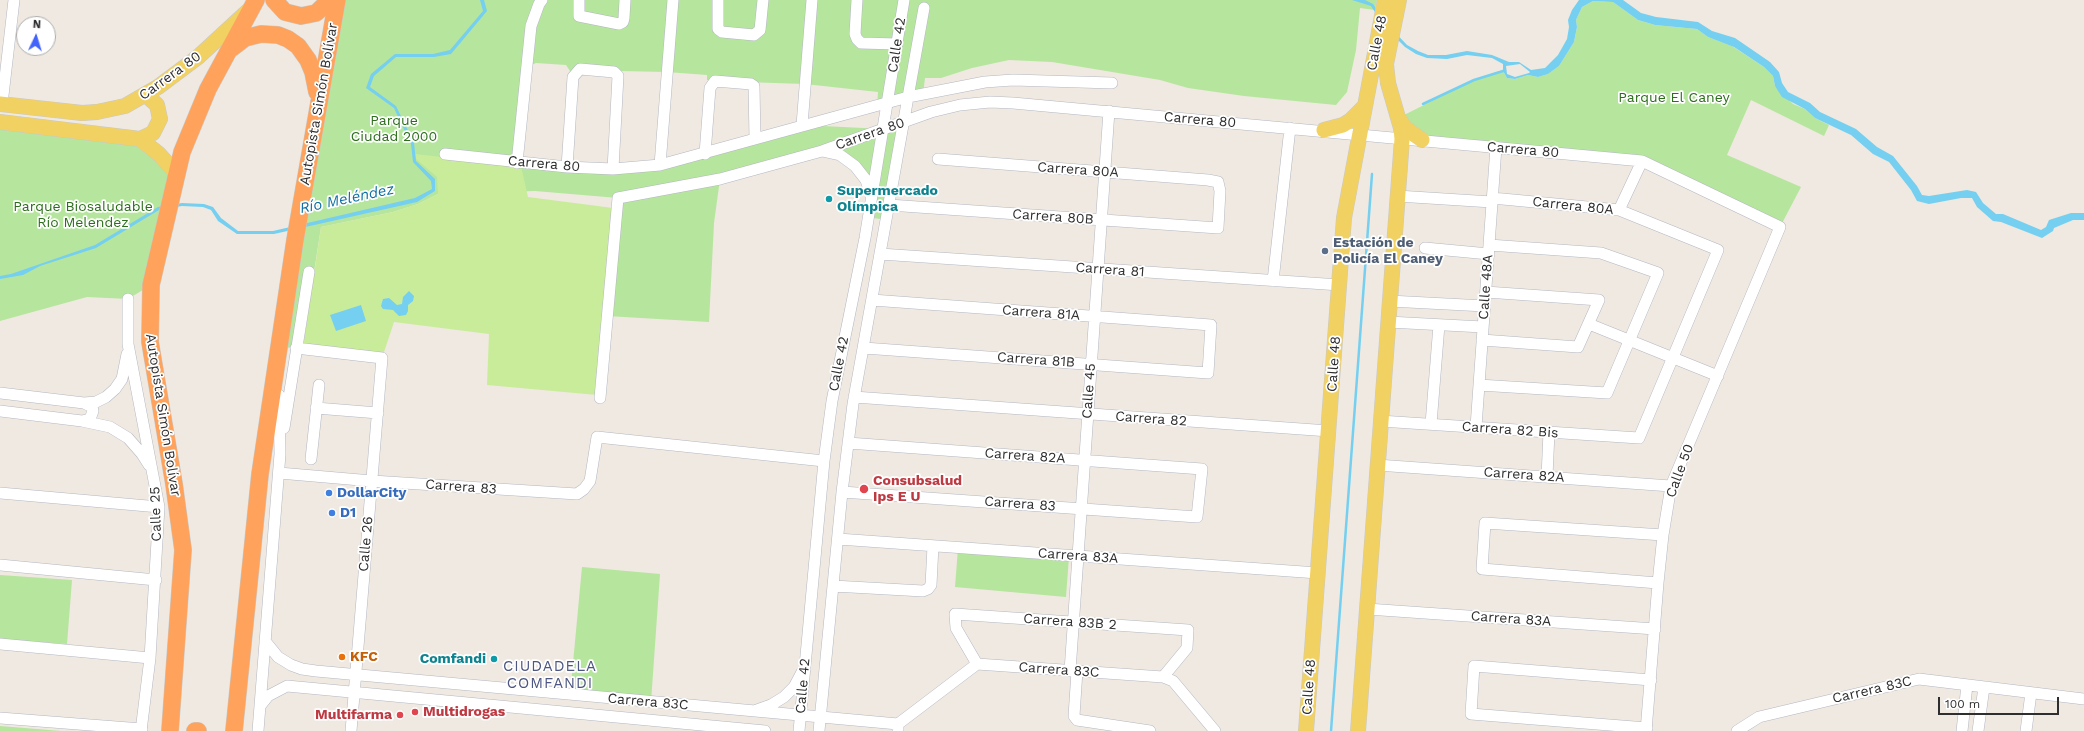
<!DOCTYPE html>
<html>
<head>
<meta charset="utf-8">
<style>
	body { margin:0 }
	#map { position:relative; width:2084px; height:731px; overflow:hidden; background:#efe9e1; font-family:"Work Sans",sans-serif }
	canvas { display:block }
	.north { position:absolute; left:16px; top:16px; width:40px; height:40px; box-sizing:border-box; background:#fff; border:1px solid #ababab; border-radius:50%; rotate:4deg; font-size:11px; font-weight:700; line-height:16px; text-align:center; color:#2e2e2e }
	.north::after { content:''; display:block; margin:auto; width:14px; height:18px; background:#4264fb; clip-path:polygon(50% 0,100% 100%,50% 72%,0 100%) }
	.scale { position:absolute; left:1938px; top:697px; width:121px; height:18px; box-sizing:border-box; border:2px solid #2e2e2e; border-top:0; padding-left:5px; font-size:12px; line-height:14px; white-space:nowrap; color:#2e2e2e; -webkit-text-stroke:3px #fff; paint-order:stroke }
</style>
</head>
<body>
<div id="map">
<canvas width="2084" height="731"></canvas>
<div class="north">N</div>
<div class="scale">100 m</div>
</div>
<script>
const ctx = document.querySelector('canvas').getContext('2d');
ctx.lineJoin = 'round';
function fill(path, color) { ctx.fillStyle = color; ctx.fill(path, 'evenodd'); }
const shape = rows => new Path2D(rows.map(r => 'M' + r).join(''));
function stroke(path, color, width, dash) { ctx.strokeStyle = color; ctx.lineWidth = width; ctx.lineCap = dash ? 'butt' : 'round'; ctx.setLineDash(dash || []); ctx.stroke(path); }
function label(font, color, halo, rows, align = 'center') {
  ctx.font = font + ' "Work Sans",sans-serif'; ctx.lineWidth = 3.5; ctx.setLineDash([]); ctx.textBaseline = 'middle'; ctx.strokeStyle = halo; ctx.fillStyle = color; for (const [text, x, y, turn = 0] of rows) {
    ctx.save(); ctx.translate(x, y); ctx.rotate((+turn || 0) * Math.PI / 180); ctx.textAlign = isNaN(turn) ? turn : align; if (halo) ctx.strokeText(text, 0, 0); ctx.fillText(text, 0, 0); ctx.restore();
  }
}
const green = shape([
	[337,0,1377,0,1375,10,1360,8,1356,50,1347,92,1336,105,1244,96,1188,88,1160,80,1052,62,1009,60,972,68,941,78,925,78,923,94,877,107,878,92,805,84,715,81,707,80,707,75,667,72,620,71,576,72,570,71,566,65,536,63,527,67,517,162,660,165,802,125,884,129,904,122,886,220,868,217,871,198,855,166,822,151,720,179,714,223,709,322,607,316,618,198,535,191,438,194,418,204,393,212,321,227,302,349,282,347],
	[1593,1,1613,2,1638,20,1655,25,1697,29,1708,37,1732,46,1764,67,1773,76,1775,86,1793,104,1805,109,1815,118,1829,125,1824,136,1751,100,1727,155,1801,187,1780,227,1642,161,1422,140,1398,118,1474,80,1503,71,1507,78,1515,79,1528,75,1538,77,1548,74,1559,66,1574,42,1577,27,1576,20,1582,7],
	[0,122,140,139,176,173,151,285,128,299,87,297,0,321],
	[958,548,1069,556,1066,597,955,587],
	[582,567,660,574,651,702,570,695],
	[0,575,72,580,67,644,0,639],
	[0,726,61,731,0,731]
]);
const pitch = shape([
	[415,154,521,166,528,197,613,208,597,395,487,385,489,334,394,322,383,355,303,348,321,227,393,212,418,204,438,194,437,177,416,159]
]);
const water = shape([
	[480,0,484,0,487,11,451,54,434,57,396,57,374,76,370,87,396,106,414,143,416,161,435,179,435,191,417,202,274,234,237,234,218,221,211,210,203,207,182,206,159,210,96,248,40,266,23,275,0,279,0,276,11,274,95,245,158,207,182,203,204,204,213,207,221,218,238,231,273,231,415,198,432,189,431,181,413,162,411,144,394,108,366,88,371,74,395,54,433,54,450,50,483,11],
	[1352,0,1365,0,1373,4,1387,24,1407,45,1418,51,1428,55,1446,55,1467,51,1492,55,1509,62,1519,62,1531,70,1545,68,1558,55,1567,39,1569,27,1568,20,1572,10,1579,0,1623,0,1641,13,1656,17,1698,22,1712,31,1735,38,1770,62,1779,72,1782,83,1788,92,1810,103,1820,112,1856,129,1877,147,1893,156,1917,186,1922,195,1929,196,1967,190,1976,192,1983,203,1996,214,2003,214,2041,230,2046,227,2049,220,2071,213,2084,213,2084,220,2073,220,2054,228,2053,231,2042,238,2001,222,1993,221,1977,207,1972,198,1961,198,1929,204,1917,201,1911,190,1889,162,1873,154,1851,135,1815,118,1805,109,1782,97,1775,86,1773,76,1764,67,1734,47,1708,37,1697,29,1655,25,1638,20,1613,2,1593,1,1582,7,1576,20,1577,27,1574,42,1559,66,1548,74,1538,77,1528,75,1515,79,1507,78,1503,71,1503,64,1492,58,1467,55,1447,59,1427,58,1416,54,1405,47,1384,26,1371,6],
	[1520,64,1530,72,1529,73,1515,77,1507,74,1506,66],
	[409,291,414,296,413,301,408,305,408,311,406,315,399,316,393,310,383,309,381,306,383,299,389,298,397,305,402,304,403,297],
	[361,305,366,321,336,331,330,315]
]);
const stream = shape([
	[1423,104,1474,80,1503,71],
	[1331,731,1372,174]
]);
const minor = shape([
	[579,0,579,16,619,24,623,22,624,18,625,0],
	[718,0,718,29,722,32,754,35,760,30,763,0],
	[857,0,855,34,857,39,861,43,897,44],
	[2,104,14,0],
	[802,125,812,0],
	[822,151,840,155,855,166,866,180,871,196],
	[445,154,567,167,613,169,660,165,908,97,985,82,1013,80,1112,83],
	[705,154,710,88,715,81,751,84,754,86,755,139],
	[517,163,531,26,539,4,542,0],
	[660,165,673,0],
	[567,167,573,77,580,69,614,72,618,76,613,169],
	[1397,196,1492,202],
	[889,205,1218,228,1220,191,1218,182,1208,180,938,159],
	[1619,210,1642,161],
	[1425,248,1489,254],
	[880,254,1340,285],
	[1273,281,1290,128],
	[128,299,128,344,159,507,150,658,141,731],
	[1389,301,1485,306],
	[1388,322,1483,327],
	[1589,324,1718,376],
	[1482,340,1578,347,1599,300,1486,292],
	[296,348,382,358,351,731],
	[864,348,1208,373,1211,325,872,300],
	[1479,385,1607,393,1658,273,1601,253,1489,245],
	[0,393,84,403,96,402,106,397,115,389,122,379,127,354],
	[854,397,1329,431],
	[600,398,618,198,720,179,822,151,931,112,960,105,990,102,1013,103,1642,161,1780,227,1671,486,1663,535,1658,583,1646,731],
	[316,408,378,413],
	[0,411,82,421,110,427,128,438,142,454,149,465],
	[82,421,90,419,93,411,92,407,84,403],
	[1380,421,1639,438,1718,250,1619,210,1492,198],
	[1431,424,1439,325],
	[1476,427,1496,147],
	[284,428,309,272],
	[311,459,319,385],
	[1377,465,1671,486],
	[279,473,372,481,577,494,584,489,590,481,597,437,824,461],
	[1547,477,1549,432],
	[842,492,1197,517,1202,469,848,443],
	[0,493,159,507],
	[838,539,1318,573],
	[0,565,156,580],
	[1658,583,1482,569,1485,523,1663,535],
	[833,586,923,591,928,589,931,585,933,546],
	[1367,609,1655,629],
	[265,641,278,657,291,665,302,669,316,671,898,724],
	[0,644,150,658],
	[977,664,956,628,955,614,1188,630,1187,648,1163,677],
	[1070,671,1109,111],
	[1077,671,1074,716,1077,720,1150,731],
	[260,706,268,696,287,686,765,731],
	[757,710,771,705,784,697,794,687,802,672],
	[0,718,142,729],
	[1647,728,1471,714,1474,666,1651,680],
	[898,730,898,724,977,664,1163,677,1173,681,1215,731],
	[258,731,280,454,279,395],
	[799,731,824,461,832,401,865,238,904,0],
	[819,731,842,492,853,404,924,8],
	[1737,731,1759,717,1919,679,2084,699],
	[1962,731,1967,685],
	[1978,731,1984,687],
	[2026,731,2031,693]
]);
const major = shape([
	[0,104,82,113,97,112,125,106,158,87,198,57,248,11],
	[1400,120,1405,128,1422,140],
	[0,122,140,139,159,154,176,173],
	[1324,130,1343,125,1351,120,1365,106],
	[140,139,153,133,160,119,157,105,146,95],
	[1306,731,1344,218,1385,0],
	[1358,731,1402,139,1401,128,1388,83,1386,64,1399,0]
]);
const highway = shape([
	[274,0,285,12,301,16,316,13,330,0],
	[232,48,245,38,261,34,278,35,288,39,298,46,308,60,313,72,317,92],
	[170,731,183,550,174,484,150,342,151,285,182,152,208,89,256,0],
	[195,731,198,731],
	[234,731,260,474,295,240,337,0]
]);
const markers = [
	[829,199,4,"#0f9aa8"],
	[1325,251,4,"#5c6f8a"],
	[864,489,5,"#e0444e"],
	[329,493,4,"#3f7fe0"],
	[332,513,4,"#3f7fe0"],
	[342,657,4,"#e8710a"],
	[494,659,4,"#0f9aa8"],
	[415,712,4,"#e0444e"],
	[400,715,4,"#e0444e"]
];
const streetNames = [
	["Calle 48",1377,43,-79],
	["Calle 42",897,45,-81],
	["Carrera 80",170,76,-36],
	["Autopista Simón Bolívar",319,104,-80],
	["Carrera 80",1200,120,5],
	["Carrera 80",870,134,-19],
	["Carrera 80",1523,150,5],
	["Carrera 80",544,164,5],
	["Carrera 80A",1078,170,4],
	["Carrera 80A",1573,206,6],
	["Carrera 80B",1053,217,4],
	["Carrera 81",1110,270,4],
	["Calle 48A",1486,287,-86],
	["Carrera 81A",1041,313,4],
	["Carrera 81B",1036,360,4],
	["Calle 42",839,364,-79],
	["Calle 48",1334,364,-86],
	["Calle 45",1089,391,-86],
	["Autopista Simón Bolívar",163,415,81],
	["Carrera 82",1151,419,4],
	["Carrera 82 Bis",1510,430,4],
	["Carrera 82A",1025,456,4],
	["Calle 50",1680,471,-70],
	["Carrera 82A",1524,475,4],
	["Carrera 83",461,487,4],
	["Carrera 83",1020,504,4],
	["Calle 25",156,514,-92],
	["Calle 26",366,544,-85],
	["Carrera 83A",1078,556,4],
	["Carrera 83A",1511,619,4],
	["Carrera 83B 2",1070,622,4],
	["Carrera 83C",1059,670,4],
	["Calle 42",803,686,-85],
	["Calle 48",1309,687,-86],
	["Carrera 83C",1872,690,-13],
	["Carrera 83C",648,702,5]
];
const parkNames = [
	["Parque El Caney",1674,98],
	["Parque",394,121],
	["Ciudad 2000",394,137],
	["Parque Biosaludable",83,207],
	["Río Melendez",83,223]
];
const cultureNames = [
	["Supermercado",837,191],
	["Olímpica",837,207],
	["Comfandi",486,659,"right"]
];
const serviceNames = [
	["Estación de",1333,243],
	["Policía El Caney",1333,259]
];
const healthNames = [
	["Consubsalud",873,481],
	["Ips E U",873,497],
	["Multidrogas",423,712],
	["Multifarma",392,715,"right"]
];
const shopNames = [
	["DollarCity",337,493],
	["D1",340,513]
];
const foodNames = [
	["KFC",350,657]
];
const waterNames = [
	["Río Meléndez",347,199,-12]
];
const neighbourhoodNames = [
	["CIUDADELA",550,667],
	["COMFANDI",550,684]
];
fill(green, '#b6e59e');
fill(pitch, '#c9ec9a');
fill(water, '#75cff0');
stroke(stream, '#75cff0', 2.5);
stroke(minor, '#b4b7c1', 12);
stroke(major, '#c9c9c9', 16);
stroke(highway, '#c9c9c9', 18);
stroke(minor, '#fff', 11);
stroke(major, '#f2d163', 15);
stroke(highway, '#ffa35c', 17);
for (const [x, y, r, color] of markers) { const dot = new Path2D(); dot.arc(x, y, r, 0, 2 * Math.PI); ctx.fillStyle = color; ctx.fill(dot); stroke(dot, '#fff', 1.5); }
label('14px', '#2e2e2e', '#fff', streetNames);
label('14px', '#2c6e1b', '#fff', parkNames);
label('bold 14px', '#0d838f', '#fff', cultureNames, 'left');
label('bold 14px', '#4e5e75', '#fff', serviceNames, 'left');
label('bold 14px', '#be3a42', '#fff', healthNames, 'left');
label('bold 14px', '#366cbe', '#fff', shopNames, 'left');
label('bold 14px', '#c56008', '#fff', foodNames, 'left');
label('italic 15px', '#0d6fa3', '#fff', waterNames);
ctx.letterSpacing = '1px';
label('15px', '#4d5680', '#fff', neighbourhoodNames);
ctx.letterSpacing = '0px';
</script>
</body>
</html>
